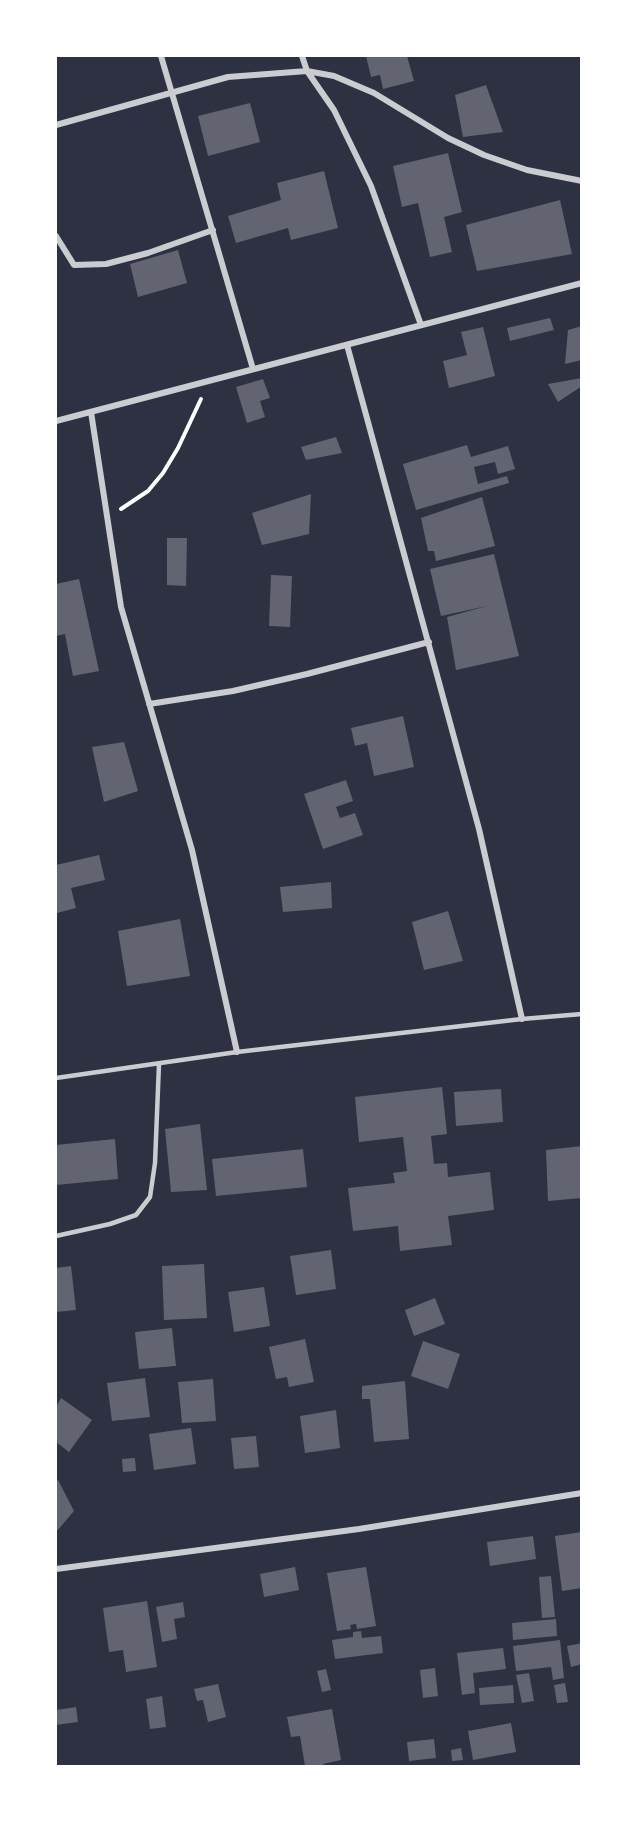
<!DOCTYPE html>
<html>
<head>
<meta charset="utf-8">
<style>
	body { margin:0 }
	#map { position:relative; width:637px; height:1822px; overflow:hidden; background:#2d3142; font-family:"Work Sans",sans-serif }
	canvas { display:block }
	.frame { position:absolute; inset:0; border:57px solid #fff; pointer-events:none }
</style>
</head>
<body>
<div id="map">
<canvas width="637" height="1822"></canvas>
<div class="frame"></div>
</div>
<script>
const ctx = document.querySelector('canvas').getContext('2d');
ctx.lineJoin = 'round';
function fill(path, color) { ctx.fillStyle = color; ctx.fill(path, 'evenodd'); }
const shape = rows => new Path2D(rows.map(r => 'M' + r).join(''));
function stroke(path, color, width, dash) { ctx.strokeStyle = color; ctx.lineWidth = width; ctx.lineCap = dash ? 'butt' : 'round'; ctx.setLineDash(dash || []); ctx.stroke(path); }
const building = shape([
	[366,56,407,56,414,81,383,89,380,75,371,77],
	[486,85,503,132,463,137,455,95],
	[250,103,260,142,208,156,198,116],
	[448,153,462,212,444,217,452,252,430,257,418,203,402,207,393,166],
	[324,171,338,228,291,240,288,228,236,243,228,216,281,200,277,183],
	[560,200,572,254,477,271,466,225],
	[178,250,187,283,138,297,130,264],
	[550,318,554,330,510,341,507,328],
	[582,326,582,360,565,364,568,330],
	[483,327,495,376,449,388,443,361,467,355,461,332],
	[582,378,582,386,558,402,548,384],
	[263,379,270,398,260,401,265,417,247,423,236,387],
	[336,437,342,453,306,460,301,447],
	[467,445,471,457,508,446,515,469,498,474,495,462,474,467,478,484,507,476,509,483,416,510,403,464],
	[311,494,309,534,262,545,252,513],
	[482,497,495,546,436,561,434,551,428,551,421,518],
	[167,538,187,538,186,586,167,585],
	[494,554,519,656,456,670,447,617,487,606,441,616,430,569],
	[271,575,292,576,290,627,269,626],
	[79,579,99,671,73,676,65,634,56,636,56,584],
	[403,716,414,767,374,776,367,743,355,746,351,728],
	[124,742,138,791,104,802,92,747],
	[346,780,353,801,336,807,340,818,355,813,363,835,323,849,304,794],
	[99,855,105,880,71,888,76,908,57,913,56,865],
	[331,882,332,908,283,912,280,887],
	[448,911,463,961,424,970,412,922],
	[180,919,190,976,127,986,118,931],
	[442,1087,447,1134,431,1136,434,1164,447,1163,448,1177,490,1172,494,1210,448,1216,452,1245,400,1251,398,1226,353,1231,348,1188,395,1183,393,1173,407,1171,403,1137,359,1142,355,1097],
	[501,1089,503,1122,456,1126,454,1092],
	[200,1124,207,1190,171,1192,165,1129],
	[115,1139,118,1179,56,1185,56,1145],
	[582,1146,582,1198,548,1201,546,1150],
	[303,1149,307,1187,216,1196,212,1159],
	[331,1250,336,1289,296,1295,290,1256],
	[204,1264,207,1318,164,1320,162,1266],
	[71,1266,76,1310,56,1312,56,1268],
	[264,1287,270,1326,234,1332,228,1292],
	[435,1298,445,1324,414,1336,405,1310],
	[172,1328,176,1366,139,1369,135,1332],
	[305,1339,314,1382,289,1387,287,1377,276,1379,269,1347],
	[423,1341,460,1354,448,1389,411,1376],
	[145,1378,150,1417,112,1421,107,1383],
	[213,1379,216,1421,182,1423,178,1382],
	[405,1381,409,1439,374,1442,370,1399,362,1399,362,1386],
	[61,1398,92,1420,69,1452,56,1442,56,1407],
	[336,1410,340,1448,305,1453,300,1416],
	[191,1428,196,1464,154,1470,149,1434],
	[256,1436,259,1467,234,1469,231,1438],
	[135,1458,136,1471,123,1472,122,1459],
	[58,1480,74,1511,56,1532,56,1482],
	[582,1532,582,1588,562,1591,555,1536],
	[533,1536,536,1559,490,1566,487,1542],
	[295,1567,299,1590,264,1597,260,1574],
	[366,1567,376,1626,357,1629,356,1624,350,1625,351,1629,337,1631,327,1573],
	[551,1576,555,1617,542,1618,539,1577],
	[147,1601,157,1667,126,1672,123,1650,109,1652,103,1608],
	[183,1602,185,1617,174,1619,177,1639,162,1642,156,1607],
	[556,1619,557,1636,513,1640,512,1623],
	[361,1631,362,1638,381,1636,383,1653,335,1659,332,1640,353,1637,353,1632],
	[560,1640,564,1678,553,1680,551,1667,516,1671,513,1646],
	[582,1643,582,1664,571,1667,567,1646],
	[503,1648,506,1669,473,1673,475,1693,462,1695,457,1653],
	[435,1668,438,1696,423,1698,420,1670],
	[326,1669,331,1690,322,1692,317,1671],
	[529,1673,534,1701,522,1703,516,1675],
	[565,1683,568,1702,557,1703,554,1685],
	[218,1684,226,1717,208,1722,203,1700,197,1701,194,1689],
	[513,1685,514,1703,480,1705,479,1688],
	[162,1696,166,1727,150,1729,146,1699],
	[76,1707,78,1722,56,1725,56,1710],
	[332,1709,341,1760,323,1764,324,1766,305,1766,300,1736,291,1737,287,1717],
	[511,1723,516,1752,473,1760,468,1731],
	[434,1739,436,1758,409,1761,407,1742],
	[461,1748,463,1760,452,1761,451,1750]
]);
const path = shape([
	[121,509,148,491,163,473,178,448,201,399]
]);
const service = shape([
	[56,1078,237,1052,522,1019,582,1014],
	[56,1236,110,1224,136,1215,150,1197,155,1163,159,1064]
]);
const minor = shape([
	[161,56,253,369],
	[302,56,307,71,334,110,371,186,421,325],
	[56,125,228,77,307,71,334,76,374,93,448,138,484,155,527,170,582,181],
	[56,236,74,265,106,264,148,253,213,230],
	[347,345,479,829,522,1019],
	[91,412,121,607,192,850,237,1052],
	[56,421,582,283],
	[149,704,233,691,307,674,429,642],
	[56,1569,359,1529,582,1493]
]);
fill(building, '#626471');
stroke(path, '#fff', 4);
stroke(service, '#caccd0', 4.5);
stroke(minor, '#caccd0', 6);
</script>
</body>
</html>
